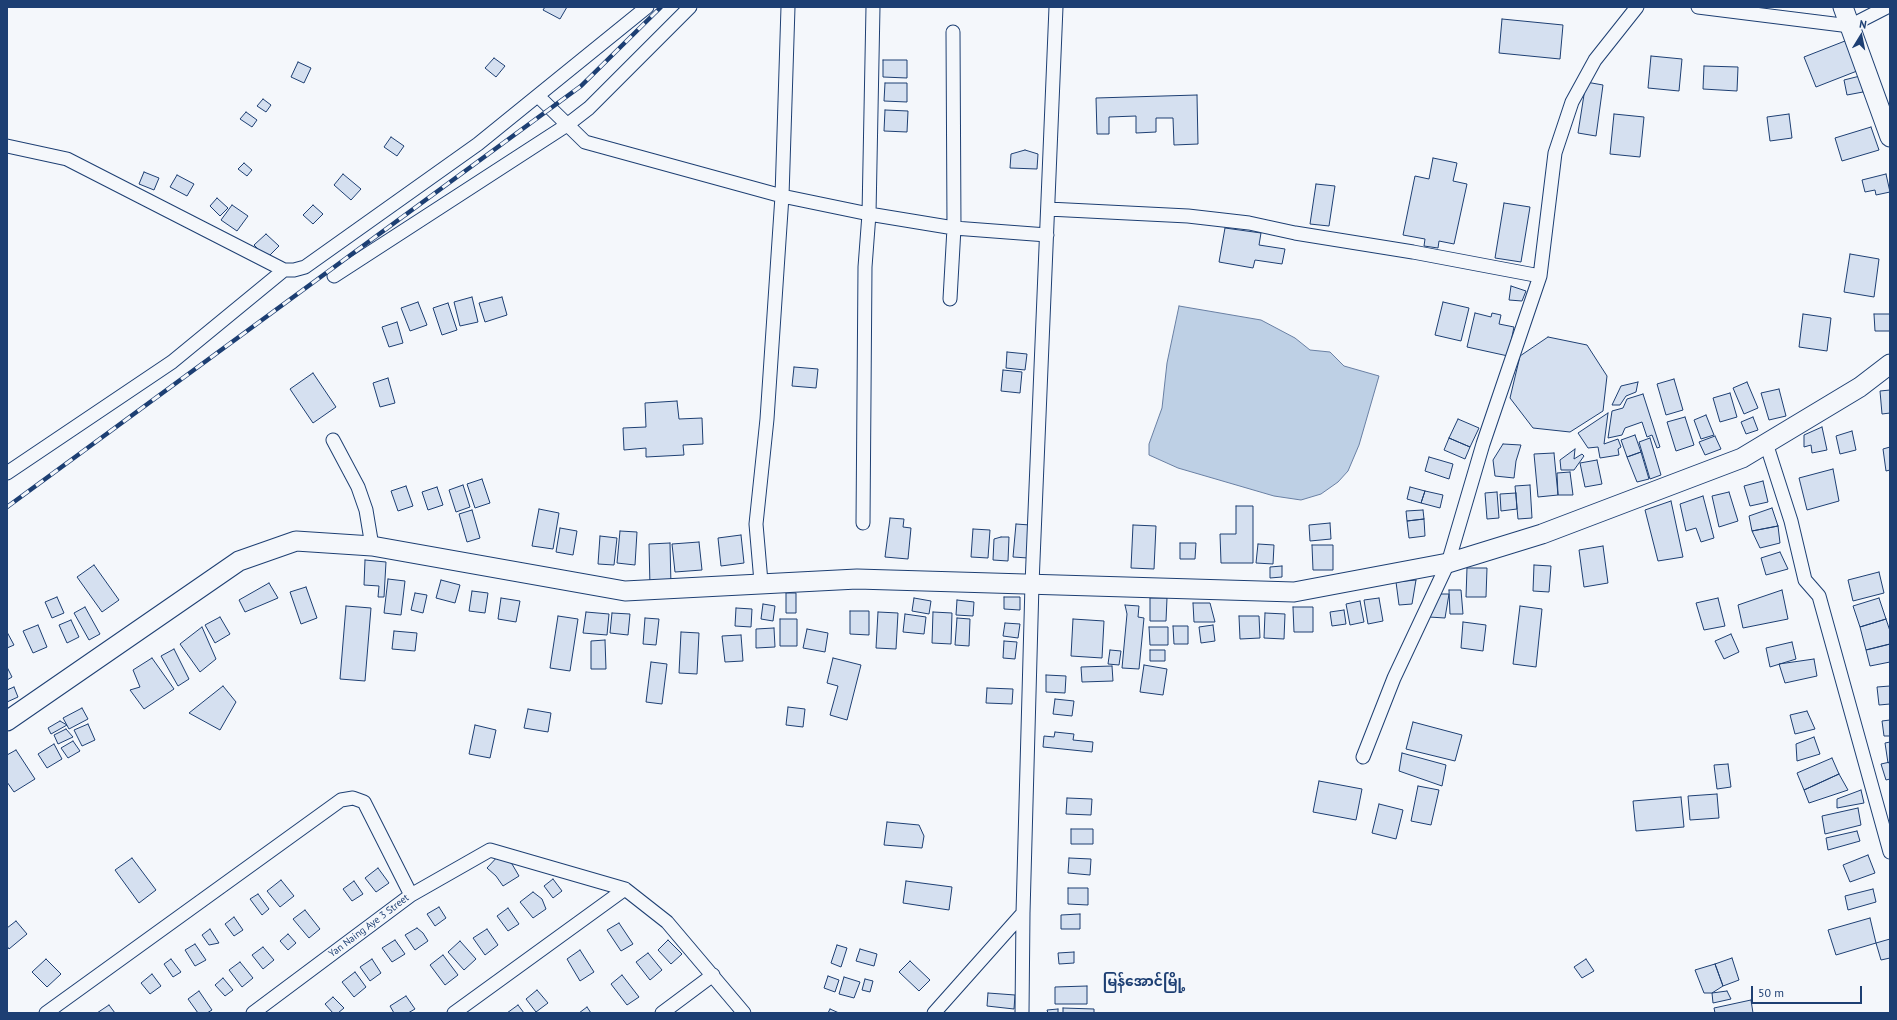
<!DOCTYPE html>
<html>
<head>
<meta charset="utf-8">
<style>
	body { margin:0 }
	#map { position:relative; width:1897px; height:1020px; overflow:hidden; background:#f4f7fb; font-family:"PT Sans",sans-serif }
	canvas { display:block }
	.frame { position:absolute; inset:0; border:8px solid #1d3f73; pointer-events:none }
	.north { position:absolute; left:1841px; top:16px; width:40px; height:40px; -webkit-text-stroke:3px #f4f7fb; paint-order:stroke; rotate:10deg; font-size:11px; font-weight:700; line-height:16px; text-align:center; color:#1d3f73 }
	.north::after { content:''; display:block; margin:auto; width:14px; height:18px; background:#1d3f73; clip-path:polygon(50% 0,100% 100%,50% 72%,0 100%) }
	.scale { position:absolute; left:1751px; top:986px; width:111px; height:18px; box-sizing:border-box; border:2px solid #1d3f73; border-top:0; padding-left:5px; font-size:12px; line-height:14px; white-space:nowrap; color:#1d3f73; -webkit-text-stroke:3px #f4f7fb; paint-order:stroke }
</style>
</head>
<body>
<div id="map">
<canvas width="1897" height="1020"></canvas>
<div class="frame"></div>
<div class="north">N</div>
<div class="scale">50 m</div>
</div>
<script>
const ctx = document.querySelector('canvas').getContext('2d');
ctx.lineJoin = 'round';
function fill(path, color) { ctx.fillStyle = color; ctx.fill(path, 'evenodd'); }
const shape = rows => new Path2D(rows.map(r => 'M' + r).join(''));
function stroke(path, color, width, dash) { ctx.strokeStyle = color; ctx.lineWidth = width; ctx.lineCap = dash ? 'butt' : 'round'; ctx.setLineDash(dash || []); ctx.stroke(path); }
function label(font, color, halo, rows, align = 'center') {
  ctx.font = font + ' "PT Sans","Noto Sans Myanmar",sans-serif'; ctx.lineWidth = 3; ctx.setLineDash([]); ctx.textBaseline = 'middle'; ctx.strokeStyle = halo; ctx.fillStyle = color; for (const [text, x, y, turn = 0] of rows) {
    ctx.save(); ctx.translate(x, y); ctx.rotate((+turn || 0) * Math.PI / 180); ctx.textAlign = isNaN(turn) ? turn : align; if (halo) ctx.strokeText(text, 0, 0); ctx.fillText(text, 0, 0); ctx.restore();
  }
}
const water = shape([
	[1179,306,1261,320,1295,338,1310,350,1330,352,1344,366,1379,376,1359,445,1348,471,1338,482,1321,494,1301,500,1274,496,1178,468,1149,455,1149,444,1162,408,1167,363,1179,306]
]);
const building = shape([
	[545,7,567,7,560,19,543,10,545,7],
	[1502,19,1563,25,1560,59,1499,53,1502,19],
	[1845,41,1857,71,1816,87,1804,57,1845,41],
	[1651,56,1682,59,1679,91,1648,88,1651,56],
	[494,58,505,66,496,77,485,68,494,58],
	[883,60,907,60,907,78,883,77,883,60],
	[298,62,311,68,304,83,291,77,298,62],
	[1704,66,1738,67,1737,91,1703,89,1704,66],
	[1860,76,1863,92,1847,95,1844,80,1860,76],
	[1586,82,1603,85,1596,136,1578,133,1586,82],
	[885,83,907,83,907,102,884,101,885,83],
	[1197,95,1198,144,1174,145,1173,118,1156,118,1156,132,1136,133,1136,116,1109,117,1109,134,1097,134,1096,98,1197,95],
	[263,99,271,105,266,112,257,106,263,99],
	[885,110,908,111,907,132,884,131,885,110],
	[246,112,257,120,252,127,240,119,246,112],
	[1614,114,1644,117,1640,157,1610,154,1614,114],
	[1789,114,1792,138,1770,141,1767,117,1789,114],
	[1871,127,1879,150,1842,161,1835,138,1871,127],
	[391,137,404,146,397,156,384,147,391,137],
	[1025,150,1038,154,1037,169,1010,168,1011,154,1025,150],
	[1433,158,1457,163,1453,181,1467,184,1454,244,1439,241,1438,248,1424,246,1425,239,1403,235,1415,176,1429,179,1433,158],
	[244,163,252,170,247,176,238,169,244,163],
	[144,172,159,178,154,190,139,184,144,172],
	[343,174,361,189,351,200,334,185,343,174],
	[1886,174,1890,192,1876,195,1875,190,1865,192,1862,180,1886,174],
	[177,175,194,184,187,196,170,187,177,175],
	[1316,184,1335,186,1329,226,1310,224,1316,184],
	[217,198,228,208,220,216,210,206,217,198],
	[1504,203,1530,207,1521,262,1495,258,1504,203],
	[232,205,248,216,237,231,221,220,232,205],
	[313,205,323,214,313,224,303,215,313,205],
	[1225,228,1261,233,1259,245,1285,249,1282,264,1255,260,1253,268,1219,262,1225,228],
	[266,234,279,246,267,258,254,245,266,234],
	[1850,254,1879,259,1874,297,1844,292,1850,254],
	[1511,286,1526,291,1522,301,1509,300,1511,286],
	[472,297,478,322,460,326,454,302,472,297],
	[502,297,507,315,485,322,479,303,502,297],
	[418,302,427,325,410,331,401,308,418,302],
	[1443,302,1469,308,1461,341,1435,335,1443,302],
	[448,303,457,330,442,335,433,308,448,303],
	[1475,313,1491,317,1492,313,1501,315,1499,324,1514,327,1508,356,1467,347,1475,313],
	[1803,314,1831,318,1827,351,1799,347,1803,314],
	[1874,314,1890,314,1890,331,1875,331,1874,314],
	[397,322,403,343,389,347,382,327,397,322],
	[1548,337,1587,345,1607,376,1603,411,1570,432,1533,428,1510,398,1520,356,1548,337],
	[1007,352,1027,354,1025,370,1006,368,1007,352],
	[794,367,818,369,816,388,792,386,794,367],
	[1003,370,1022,372,1020,393,1001,391,1003,370],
	[313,373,336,407,313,423,290,389,313,373],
	[388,378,395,403,380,407,373,383,388,378],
	[1674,379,1683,410,1666,415,1657,384,1674,379],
	[1638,382,1636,392,1626,396,1620,405,1612,405,1621,386,1638,382],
	[1747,382,1758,408,1744,414,1733,388,1747,382],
	[1779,389,1786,416,1769,420,1761,393,1779,389],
	[1890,390,1890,413,1882,414,1880,391,1890,390],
	[1730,393,1737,417,1720,422,1713,398,1730,393],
	[1643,394,1660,447,1657,448,1652,435,1647,437,1642,422,1625,428,1622,435,1608,438,1612,411,1623,408,1627,399,1643,394],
	[677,401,679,419,702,418,703,444,683,445,684,455,646,457,646,448,624,450,623,428,646,427,645,403,677,401],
	[1608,413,1604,444,1618,439,1621,447,1618,449,1619,455,1600,458,1598,447,1588,448,1578,433,1608,413],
	[1706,415,1714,435,1701,439,1694,420,1706,415],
	[1685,417,1694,445,1676,451,1667,422,1685,417],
	[1753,417,1758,430,1746,434,1741,422,1753,417],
	[1458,419,1479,428,1470,447,1449,438,1458,419],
	[1822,427,1827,450,1812,453,1811,445,1804,447,1804,435,1822,427],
	[1852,431,1856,450,1840,454,1836,436,1852,431],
	[1635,435,1641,452,1627,457,1621,440,1635,435],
	[1715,436,1721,449,1705,455,1699,442,1715,436],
	[1449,438,1470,447,1465,459,1444,450,1449,438],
	[1650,438,1661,475,1650,479,1639,442,1650,438],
	[1503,444,1521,445,1516,461,1514,478,1495,476,1493,460,1503,444],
	[1890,447,1890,470,1886,471,1883,449,1890,447],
	[1575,449,1574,459,1582,454,1584,456,1574,470,1561,470,1560,460,1575,449],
	[1641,452,1649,479,1637,482,1627,457,1641,452],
	[1554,453,1558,495,1538,497,1534,454,1554,453],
	[1429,457,1453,464,1449,479,1425,471,1429,457],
	[1597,460,1602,484,1585,487,1580,463,1597,460],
	[1833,469,1839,501,1807,510,1799,478,1833,469],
	[1570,472,1573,495,1558,495,1557,473,1570,472],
	[482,479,490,503,475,508,467,484,482,479],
	[1763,481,1768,502,1750,506,1744,486,1763,481],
	[463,485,470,507,456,512,449,490,463,485],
	[1530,485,1532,518,1518,519,1515,486,1530,485],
	[406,486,413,506,398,511,391,491,406,486],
	[437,487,443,505,428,510,422,492,437,487],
	[1410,487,1425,491,1421,503,1407,499,1410,487],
	[1425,491,1443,495,1440,508,1421,503,1425,491],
	[1497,492,1499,518,1487,519,1485,493,1497,492],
	[1729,492,1738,521,1719,527,1712,496,1729,492],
	[1516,493,1517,509,1501,511,1500,494,1516,493],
	[1703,496,1714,538,1701,542,1696,528,1686,531,1680,504,1703,496],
	[1671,501,1683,557,1658,561,1645,510,1671,501],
	[1236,506,1253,506,1253,563,1221,563,1220,534,1236,534,1236,506],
	[1772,508,1778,526,1752,531,1749,516,1772,508],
	[539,509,559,513,553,549,532,546,539,509],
	[472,510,480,538,467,542,459,514,472,510],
	[1423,510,1424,519,1407,521,1406,511,1423,510],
	[890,518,904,519,903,527,911,528,908,559,885,557,890,518],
	[1424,519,1425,536,1409,538,1407,521,1424,519],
	[1330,523,1331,539,1310,541,1309,525,1330,523],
	[1016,524,1030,525,1028,558,1013,557,1016,524],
	[1133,525,1156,526,1154,569,1131,568,1133,525],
	[1778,526,1780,543,1760,548,1752,531,1778,526],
	[560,528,577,531,573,555,556,552,560,528],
	[973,529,990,530,988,558,971,557,973,529],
	[620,531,637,532,635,565,617,563,620,531],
	[741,535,744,563,721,566,718,538,741,535],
	[600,536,617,538,614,565,598,564,600,536],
	[1001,537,1009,537,1008,561,993,560,994,539,1001,537],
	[699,542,702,570,675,572,672,544,699,542],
	[670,543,671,586,650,587,649,544,670,543],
	[1180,543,1196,543,1195,559,1180,559,1180,543],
	[1258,544,1274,545,1273,564,1256,563,1258,544],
	[1312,545,1333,545,1333,570,1313,570,1312,545],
	[1603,546,1608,583,1584,587,1579,550,1603,546],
	[1780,552,1788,569,1766,575,1761,558,1780,552],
	[365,560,386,562,384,597,378,597,379,586,364,585,365,560],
	[94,565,119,600,102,612,77,577,94,565],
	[1534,565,1551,566,1549,592,1533,591,1534,565],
	[1282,566,1282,577,1270,578,1270,567,1282,566],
	[1467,568,1487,568,1486,597,1466,597,1467,568],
	[1879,572,1884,593,1853,601,1848,580,1879,572],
	[388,579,405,581,401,615,384,613,388,579],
	[441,580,460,585,455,603,436,598,441,580],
	[1416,580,1412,604,1399,605,1396,582,1416,580],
	[269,583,278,598,245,612,239,600,269,583],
	[306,587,317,618,301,624,290,592,306,587],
	[1449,590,1461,590,1463,614,1450,614,1449,590],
	[1782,590,1788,619,1743,628,1738,605,1782,590],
	[472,591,488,593,485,613,469,611,472,591],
	[415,593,427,595,423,613,411,610,415,593],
	[786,593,796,593,796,613,786,613,786,593],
	[1438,594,1449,594,1445,618,1429,617,1438,594],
	[57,597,64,613,52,618,45,602,57,597],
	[1004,597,1020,597,1020,610,1004,609,1004,597],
	[501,598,520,601,516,622,498,619,501,598],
	[914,598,931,601,929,614,912,611,914,598],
	[1150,598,1167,598,1166,621,1150,621,1150,598],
	[1379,598,1383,621,1368,624,1364,600,1379,598],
	[1718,598,1725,626,1704,630,1696,603,1718,598],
	[1879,598,1886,619,1860,627,1853,606,1879,598],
	[957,600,974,602,973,616,956,615,957,600],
	[1360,601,1364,622,1350,625,1346,604,1360,601],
	[1193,603,1210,603,1215,622,1194,622,1193,603],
	[763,604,775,606,773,621,761,619,763,604],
	[1125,605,1139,606,1138,617,1144,618,1139,669,1122,668,1127,614,1125,605],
	[346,606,371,608,365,681,340,679,346,606],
	[1520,606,1542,609,1536,667,1513,664,1520,606],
	[85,607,100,634,89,640,74,613,85,607],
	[1293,607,1313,607,1313,632,1294,632,1293,607],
	[736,608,752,609,751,627,735,626,736,608],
	[1344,610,1346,624,1332,626,1330,612,1344,610],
	[850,611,869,611,869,635,850,634,850,611],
	[586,612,609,614,607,635,583,633,586,612],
	[878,612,898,613,896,649,876,648,878,612],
	[933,612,952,613,951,644,932,643,933,612],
	[612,613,630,614,628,635,610,633,612,613],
	[1265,613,1285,614,1284,639,1264,638,1265,613],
	[905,614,926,617,924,634,903,632,905,614],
	[558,616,578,619,570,671,550,668,558,616],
	[1239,616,1259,616,1260,638,1240,639,1239,616],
	[220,617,230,634,215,643,205,625,220,617],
	[645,618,659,619,656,645,643,644,645,618],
	[957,618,970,619,969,646,955,645,957,618],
	[780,619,797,619,797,646,780,646,780,619],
	[1073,619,1104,621,1102,658,1071,656,1073,619],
	[1886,619,1890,631,1890,644,1866,650,1860,627,1886,619],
	[71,620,79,637,67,643,59,625,71,620],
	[1463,622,1486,625,1483,651,1461,648,1463,622],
	[1005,623,1020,624,1018,638,1003,636,1005,623],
	[38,625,47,647,33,653,23,631,38,625],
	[1213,625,1215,641,1201,643,1199,627,1213,625],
	[1173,626,1188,626,1188,644,1174,644,1173,626],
	[202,627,216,659,200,672,180,644,202,627],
	[1149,627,1168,627,1168,645,1150,645,1149,627],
	[774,628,775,647,756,648,756,629,774,628],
	[807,629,828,633,825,652,803,648,807,629],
	[394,631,417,633,415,651,392,649,394,631],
	[7,632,14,645,7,648,7,632],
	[681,632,699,633,697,674,679,673,681,632],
	[1731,634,1739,652,1724,659,1715,641,1731,634],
	[741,635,743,661,725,662,722,636,741,635],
	[605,640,606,669,591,669,591,641,605,640],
	[1004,641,1017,642,1015,659,1003,658,1004,641],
	[1792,642,1796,659,1770,667,1766,648,1792,642],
	[1890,644,1890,662,1870,666,1866,650,1890,644],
	[174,649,189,679,178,686,161,656,174,649],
	[1110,650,1121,651,1119,665,1108,664,1110,650],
	[1150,650,1165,650,1165,661,1150,661,1150,650],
	[152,658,174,689,144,709,130,690,140,687,133,670,152,658],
	[833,658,861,665,847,720,830,715,838,686,827,683,833,658],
	[1814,659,1817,676,1785,683,1779,664,1814,659],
	[651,662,667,664,662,704,646,702,651,662],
	[1144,665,1167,669,1163,695,1140,692,1144,665],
	[1112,666,1113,681,1082,682,1081,667,1112,666],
	[7,667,12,677,7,680,7,667],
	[1046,675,1066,676,1065,693,1046,692,1046,675],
	[223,686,236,702,220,730,189,713,223,686],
	[1890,686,1890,704,1879,705,1877,687,1890,686],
	[14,687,18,697,7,702,7,690,14,687],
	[987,688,1013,689,1012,704,986,703,987,688],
	[1055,699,1074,701,1072,716,1053,714,1055,699],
	[788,707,805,709,803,727,786,725,788,707],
	[82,708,88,719,69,729,63,718,82,708],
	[528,709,551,713,548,732,524,728,528,709],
	[1807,711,1815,729,1795,734,1790,715,1807,711],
	[1890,720,1890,736,1884,736,1882,721,1890,720],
	[60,721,67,725,51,734,48,728,60,721],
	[1413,722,1462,735,1455,761,1406,749,1413,722],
	[88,724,95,740,82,746,74,730,88,724],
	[475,725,496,730,490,758,469,754,475,725],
	[66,729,73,737,58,744,54,735,66,729],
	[1055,732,1074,734,1073,740,1093,742,1092,752,1043,747,1044,736,1054,737,1055,732],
	[1814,737,1820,754,1797,761,1796,744,1814,737],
	[73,741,80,751,68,758,61,748,73,741],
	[1890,742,1890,762,1888,763,1885,743,1890,742],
	[54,744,62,759,47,768,38,754,54,744],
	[16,750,35,779,14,792,7,782,7,755,16,750],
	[1402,753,1446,765,1442,786,1399,771,1402,753],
	[1832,758,1839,774,1804,790,1797,773,1832,758],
	[1890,762,1890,779,1886,780,1881,764,1890,762],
	[1728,764,1731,787,1717,789,1714,765,1728,764],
	[1839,774,1848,790,1809,803,1804,790,1839,774],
	[1319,781,1362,789,1356,820,1313,812,1319,781],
	[1418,786,1439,790,1431,825,1411,821,1418,786],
	[1861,790,1864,803,1837,808,1837,799,1861,790],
	[1717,794,1719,818,1690,820,1688,796,1717,794],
	[1681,797,1684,827,1636,831,1633,801,1681,797],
	[1067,798,1092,799,1091,815,1066,814,1067,798],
	[1379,804,1403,810,1396,839,1372,833,1379,804],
	[1858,808,1861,825,1825,834,1822,816,1858,808],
	[887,822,919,825,924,836,922,848,884,845,887,822],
	[1071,829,1093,829,1093,844,1071,844,1071,829],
	[1857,831,1860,841,1828,850,1826,838,1857,831],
	[500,854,512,864,519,876,503,886,496,876,487,868,500,854],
	[1868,855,1875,873,1850,882,1843,865,1868,855],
	[132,858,156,890,139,903,115,870,132,858],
	[1069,858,1091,859,1090,875,1068,873,1069,858],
	[378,868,389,883,376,892,365,878,378,868],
	[553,879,562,891,553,898,544,886,553,879],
	[281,880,294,896,280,907,267,891,281,880],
	[354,881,363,894,352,901,343,889,354,881],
	[906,881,952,887,949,910,903,903,906,881],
	[1068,888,1088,888,1088,905,1068,904,1068,888],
	[1873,889,1876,902,1848,910,1845,896,1873,889],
	[533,892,542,899,546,909,533,918,520,902,533,892],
	[258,894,269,909,262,915,250,899,258,894],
	[439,907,446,918,435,926,427,914,439,907],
	[508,908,519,924,508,931,497,916,508,908],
	[305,910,320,929,309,938,293,919,305,910],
	[1080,914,1080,929,1061,929,1061,915,1080,914],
	[234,917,243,930,234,936,225,924,234,917],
	[1870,918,1876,943,1836,955,1828,930,1870,918],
	[16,921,27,934,9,949,7,946,7,928,16,921],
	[619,923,633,944,621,951,607,930,619,923],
	[417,928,423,933,428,941,415,950,405,935,417,928],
	[210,929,219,943,209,945,202,935,210,929],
	[487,929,498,945,485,955,473,938,487,929],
	[288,934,296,943,288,950,280,941,288,934],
	[1890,939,1890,958,1881,960,1876,943,1890,939],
	[395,940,405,954,392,962,382,948,395,940],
	[668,940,682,954,671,964,658,950,668,940],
	[460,941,476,959,464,970,448,952,460,941],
	[195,944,206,960,195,966,185,950,195,944],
	[837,945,847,948,841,967,831,963,837,945],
	[263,947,274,960,263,969,252,955,263,947],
	[860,949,877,954,874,966,856,961,860,949],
	[580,950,594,972,580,981,567,959,580,950],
	[1074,952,1074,963,1059,964,1058,953,1074,952],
	[648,953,662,970,650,980,636,962,648,953],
	[443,955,458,975,445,985,430,965,443,955],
	[1732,958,1739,980,1723,986,1715,964,1732,958],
	[46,959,61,974,47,987,32,972,46,959],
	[171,959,181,972,173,977,164,964,171,959],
	[372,959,381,973,370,981,360,967,372,959],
	[1586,959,1594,971,1582,978,1574,967,1586,959],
	[910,961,930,980,919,991,899,972,910,961],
	[240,962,253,978,242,987,229,970,240,962],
	[1715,964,1723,986,1712,993,1704,993,1695,970,1715,964],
	[355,972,366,987,354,997,342,982,355,972],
	[152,974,161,986,150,994,141,983,152,974],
	[622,975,639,997,627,1005,611,984,622,975],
	[828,976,839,980,835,992,824,988,828,976],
	[844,977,860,982,854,998,839,994,844,977],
	[223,978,233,990,225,996,215,985,223,978],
	[865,979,873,981,870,992,862,990,865,979],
	[1087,986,1087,1004,1055,1004,1055,987,1087,986],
	[537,990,548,1003,536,1012,526,999,537,990],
	[199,991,212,1010,207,1013,198,1013,188,999,199,991],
	[1727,991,1731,999,1713,1003,1712,993,1727,991],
	[988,993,1015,995,1014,1009,987,1006,988,993],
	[406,996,415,1009,408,1013,394,1013,390,1006,406,996],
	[333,997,344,1008,338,1013,333,1013,325,1004,333,997],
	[1751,1000,1753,1013,1715,1013,1714,1008,1751,1000],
	[109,1005,115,1013,97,1013,109,1005],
	[518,1005,524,1013,507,1013,518,1005],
	[587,1007,591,1013,579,1013,587,1007],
	[1063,1008,1094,1009,1094,1013,1063,1013,1063,1008],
	[830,1009,839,1013,828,1013,830,1009],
	[1058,1009,1058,1013,1048,1013,1047,1010,1058,1009]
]);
const street = shape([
	[1698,7,1850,26,1887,7],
	[538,96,585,142,782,196,869,214,954,228,1047,235],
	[7,146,67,159,284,270,294,270,305,267,478,144,647,7],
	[1048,209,1188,216,1249,223,1295,233,1413,252,1540,276,1555,153,1572,102,1595,60,1637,7],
	[334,276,567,125,589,108,690,7],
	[950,299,954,228,953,32],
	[333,440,358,487,366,510,372,546],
	[1766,443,1791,521,1805,580,1819,596,1890,852],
	[7,473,172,362,284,270],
	[863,523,865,267,869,214,873,7],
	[761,582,756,524,767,419,782,196,788,7],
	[1363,757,1394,678,1448,563,1483,444,1540,276],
	[46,1013,341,800,353,798,364,802,411,895],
	[253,1013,411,895,490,850,625,889,667,922,744,1013],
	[454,1013,625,889],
	[662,1013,713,975],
	[934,1013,1023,913],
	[1022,1013,1023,913,1032,584,1056,7]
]);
const secondary = shape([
	[1843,7,1890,137],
	[7,721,239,561,296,541,372,546,625,591,857,579,1294,592,1448,563,1542,534,1742,458,1860,387,1890,364]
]);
const rail = shape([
	[7,507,581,86,661,7]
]);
const streetNames = [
	["Yan Naing Aye 3 Street",369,926,-37]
];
const districtNames = [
	["မြန်အောင်မြို့",1144,982]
];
fill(water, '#bed0e5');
stroke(water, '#687fa3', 1);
fill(building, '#d5e0f0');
stroke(building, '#1d3f73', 1);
stroke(street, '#1d3f73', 15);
stroke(secondary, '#1d3f73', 21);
stroke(street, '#f4f7fb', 13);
stroke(secondary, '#f4f7fb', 19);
stroke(rail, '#1d3f73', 4.5);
stroke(rail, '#f4f7fb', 3, [9]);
label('10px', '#1d3f73', '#f4f7fb', streetNames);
label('bold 14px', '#1d3f73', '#f4f7fb', districtNames);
</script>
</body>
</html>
